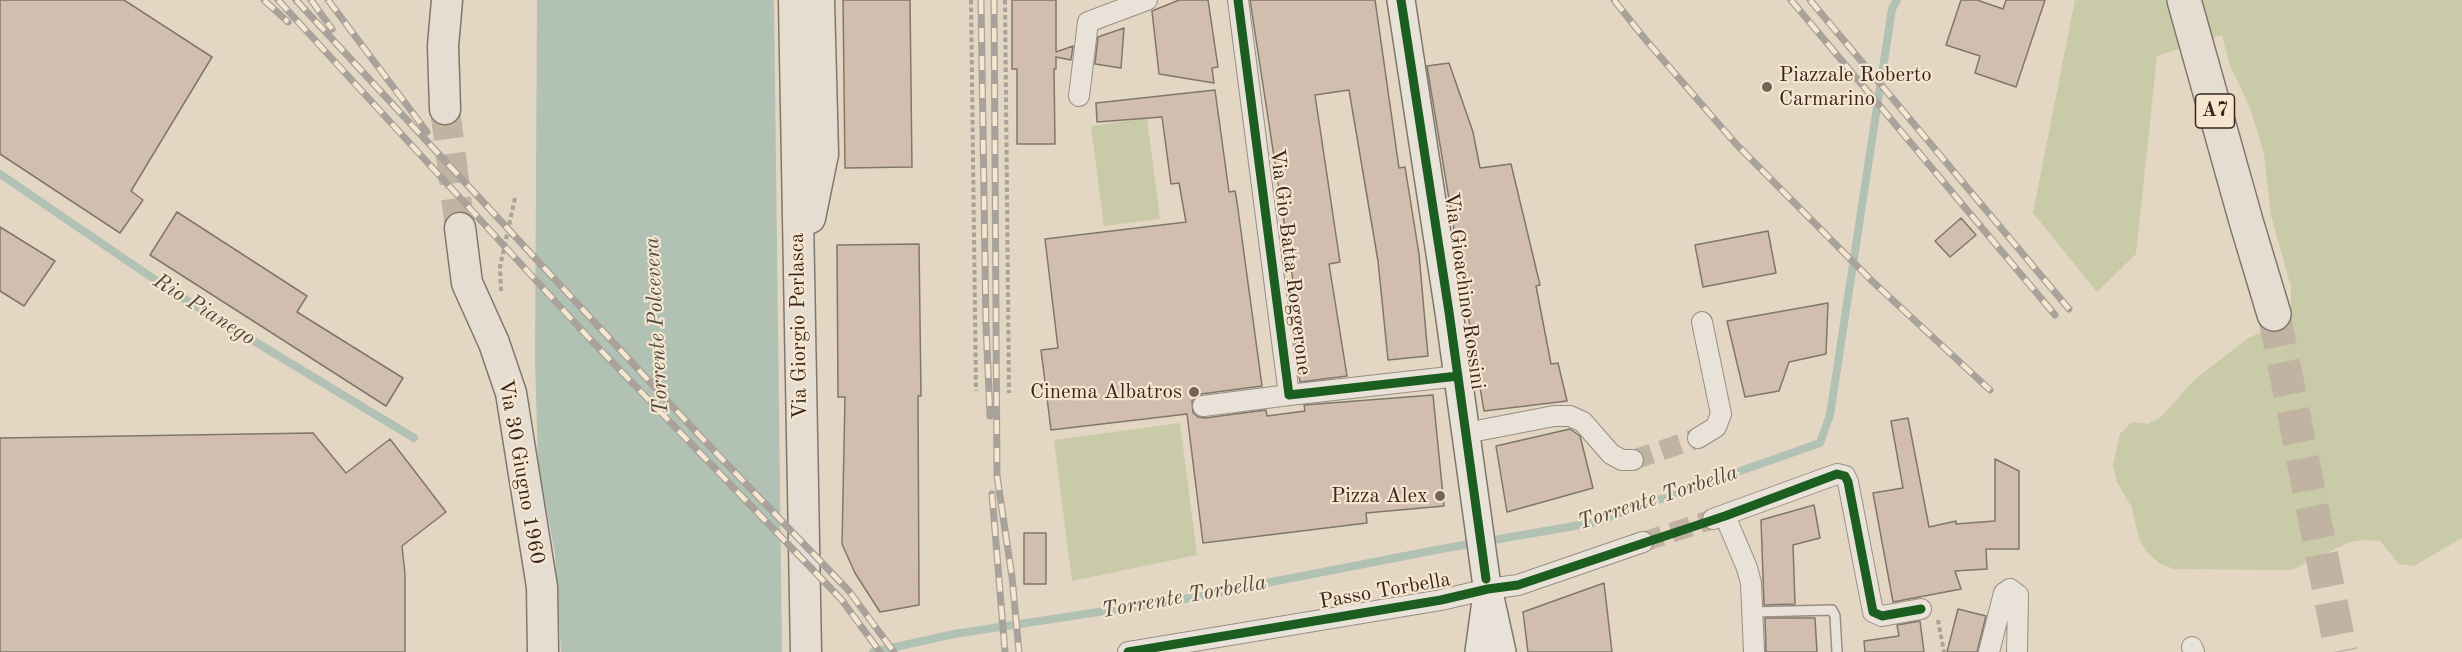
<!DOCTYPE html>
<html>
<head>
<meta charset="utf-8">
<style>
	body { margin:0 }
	canvas { display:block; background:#e3d6c2 }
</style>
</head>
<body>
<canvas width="2462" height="652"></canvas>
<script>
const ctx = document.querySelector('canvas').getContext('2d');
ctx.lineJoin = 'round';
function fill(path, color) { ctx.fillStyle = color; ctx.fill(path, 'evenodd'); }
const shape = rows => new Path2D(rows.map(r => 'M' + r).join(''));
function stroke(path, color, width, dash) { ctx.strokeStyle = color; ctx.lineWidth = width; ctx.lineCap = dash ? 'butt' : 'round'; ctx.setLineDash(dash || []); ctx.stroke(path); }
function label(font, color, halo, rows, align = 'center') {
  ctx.font = font + ' "Old Standard TT",serif'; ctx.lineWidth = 4.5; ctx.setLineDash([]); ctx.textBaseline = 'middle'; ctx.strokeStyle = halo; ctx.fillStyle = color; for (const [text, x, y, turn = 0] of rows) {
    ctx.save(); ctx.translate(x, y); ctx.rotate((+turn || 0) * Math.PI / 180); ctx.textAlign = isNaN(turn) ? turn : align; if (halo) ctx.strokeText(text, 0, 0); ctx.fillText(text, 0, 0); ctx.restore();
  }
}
const green = shape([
	[2075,0,2462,0,2462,538,2414,566,2399,564,2380,541,2365,540,2350,542,2292,570,2174,569,2159,563,2147,552,2139,539,2132,508,2116,480,2113,465,2120,434,2132,422,2148,424,2161,417,2194,380,2247,339,2291,317,2291,287,2271,215,2264,154,2251,110,2229,63,2222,35,2157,56,2136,254,2097,292,2033,213],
	[1147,118,1160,219,1104,226,1091,126],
	[1180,423,1197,555,1072,581,1054,440]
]);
const water = shape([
	[537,0,774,0,782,652,561,652,555,554,538,463,535,361]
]);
const stream = shape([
	[0,174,173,292,414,438],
	[873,652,954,634,1184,599,1441,549,1592,523,1820,443,1830,415,1892,9,1897,0]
]);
const building = shape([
	[0,0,124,0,212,57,131,191,143,200,120,233,0,154,0,0],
	[843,0,910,0,912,167,845,168,843,0],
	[1012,0,1056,0,1056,52,1073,46,1071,60,1056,57,1056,69,1054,69,1055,144,1017,144,1017,69,1012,69,1012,0],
	[1179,0,1208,0,1218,67,1212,68,1214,83,1159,74,1152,11,1179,0],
	[1250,0,1375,0,1399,168,1405,167,1419,254,1428,356,1388,360,1378,261,1349,90,1315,95,1340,262,1329,264,1347,376,1300,382,1288,295,1295,294,1250,0],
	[1961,0,1977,0,2003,9,2006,0,2045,0,2016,87,1975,73,1980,56,1946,45,1961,0],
	[1124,28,1121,68,1095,64,1098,37,1124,28],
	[1449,63,1473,132,1480,168,1511,164,1540,285,1536,286,1551,364,1558,363,1567,401,1484,411,1427,66,1449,63],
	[1215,90,1229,192,1235,191,1237,202,1262,386,1201,394,1192,401,1193,413,1198,417,1205,418,1266,410,1267,416,1305,411,1304,405,1433,395,1444,506,1366,513,1367,523,1203,543,1187,414,1051,430,1041,350,1058,348,1045,239,1186,222,1179,183,1171,184,1162,117,1097,122,1096,103,1215,90],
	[177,212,307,296,297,312,403,378,386,406,150,255,177,212],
	[1961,218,1976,235,1950,257,1935,241,1961,218],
	[0,227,55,261,24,306,0,291,0,227],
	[1768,231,1776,273,1703,287,1695,245,1768,231],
	[919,244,921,396,918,396,919,605,880,612,855,573,842,544,845,397,838,397,837,245,919,244],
	[1828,303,1826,354,1789,362,1779,391,1745,397,1727,321,1828,303],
	[1908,418,1929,527,1956,521,1956,524,1995,521,1995,459,2019,471,2019,549,1986,549,1987,569,1955,571,1961,589,1893,602,1873,493,1903,488,1891,421,1908,418],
	[1570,429,1580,436,1593,488,1507,512,1496,446,1570,429],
	[313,433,346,473,390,439,446,512,402,546,405,574,405,652,0,652,0,438,313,433],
	[1814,505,1820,538,1793,545,1795,604,1764,605,1761,520,1814,505],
	[1024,533,1046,533,1046,584,1024,584,1024,533],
	[1604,583,1612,652,1528,652,1523,612,1604,583],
	[1958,609,1986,616,1977,652,1947,652,1958,609],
	[1765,618,1815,618,1817,652,1766,652,1765,618],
	[1920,621,1924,652,1865,652,1864,641,1899,636,1897,625,1920,621]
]);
const minorTunnel = shape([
	[1633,460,1698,438],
	[1643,542,1713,519]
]);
const primaryTunnel = shape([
	[445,109,460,228]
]);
const motorwayTunnel = shape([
	[2274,314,2341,652]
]);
const path = shape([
	[971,0,976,391],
	[1005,0,1009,393],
	[501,291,500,267,515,198],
	[1938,620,1944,652]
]);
const service = shape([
	[1753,612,1832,610,1835,616,1837,652]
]);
const minor = shape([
	[1238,0,1289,395,1458,376],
	[1079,96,1088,22,1147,0],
	[1203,406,1289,395],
	[1466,433,1554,416,1570,416,1583,422,1611,454,1622,460,1633,460],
	[1698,438,1716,427,1721,414,1702,322],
	[1725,516,1747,568,1751,583,1754,652],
	[1713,519,1837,474,1845,476,1848,482,1873,612,1882,616,1921,609],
	[2192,647,2194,652],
	[1128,652,1441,600,1488,589,1518,585,1643,542],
	[1989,652,2004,593,2010,589,2018,595,2017,652]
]);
const secondary = shape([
	[1401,0,1449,312,1486,579,1502,652],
	[1479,652,1485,608]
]);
const primary = shape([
	[794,0,806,652],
	[445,109,443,46,447,0],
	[810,218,823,154,819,0],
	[460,228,467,283,494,343,511,393,542,587,543,652]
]);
const motorway = shape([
	[2184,0,2246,221,2274,314]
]);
const rail = shape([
	[264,0,288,22],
	[278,0,588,337,841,599,880,652],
	[296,0,700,436,849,591,894,652],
	[311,0,332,29],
	[328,0,427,132],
	[981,0,986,325,990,416],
	[994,0,997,476,1012,577,1019,652],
	[1614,0,1645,39,1736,144,1872,281,1990,390],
	[1791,0,2055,315],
	[1810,0,2069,309],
	[992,494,1005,652]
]);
const cycleway = shape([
	[1238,0,1289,395,1458,376],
	[1401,0,1449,312,1486,579],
	[1128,652,1441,600,1488,589,1518,585,1725,516,1837,474,1845,476,1848,482,1873,612,1882,616,1921,609]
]);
const markers = [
	[1767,87,6,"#736458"],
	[1194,392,6,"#736458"],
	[1440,496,6,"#736458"]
];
const shields = [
	[2215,111,39]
];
const shieldNames = [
	["A7",2215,111]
];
const poiNames = [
	["Piazzale Roberto",1779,75,"left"],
	["Carmarino",1779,99,"left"],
	["Cinema Albatros",1182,392],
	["Pizza Alex",1428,496]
];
const streetNames = [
	["Via Gio Batta Roggerone",1290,262,83],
	["Via Gioachino Rossini",1464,291,82],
	["Via Giorgio Perlasca",799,326,-91],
	["Via 30 Giugno 1960",521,472,80],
	["Passo Torbella",1385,591,-10]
];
const waterNames = [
	["Rio Pianego",204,310,32],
	["Torrente Polcevera",657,326,-93],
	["Torrente Torbella",1658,498,-18],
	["Torrente Torbella",1184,597,-10]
];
fill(green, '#c9caa8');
fill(water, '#b1c2b5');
stroke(stream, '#b1c2b5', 8);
fill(building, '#d1beae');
stroke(building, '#80776c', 1.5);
stroke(minorTunnel, '#c0b3a1', 20, [20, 10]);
stroke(primaryTunnel, '#c0b3a1', 30, [30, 15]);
stroke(motorwayTunnel, '#c0b3a1', 33, [33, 16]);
stroke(service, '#988e83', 12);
stroke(minor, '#988e83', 22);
stroke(secondary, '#80776c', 30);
stroke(primary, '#80776c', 33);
stroke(motorway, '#80776c', 36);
stroke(path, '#a9a29a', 4, [4.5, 3]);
stroke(service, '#e8e2d8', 9);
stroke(minor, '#e8e2d8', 20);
stroke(secondary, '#e8e2d8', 27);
stroke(primary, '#e5ddd1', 30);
stroke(motorway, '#e5ddd1', 33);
stroke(rail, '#a9a29a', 7);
stroke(rail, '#f6e6cf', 4.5, [14]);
stroke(cycleway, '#1b5e20', 9);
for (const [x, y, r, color] of markers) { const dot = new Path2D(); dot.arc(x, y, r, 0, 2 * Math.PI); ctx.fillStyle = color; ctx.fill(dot); stroke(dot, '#f6e6cf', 2); }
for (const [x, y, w] of shields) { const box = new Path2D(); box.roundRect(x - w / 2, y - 17, w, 34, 4.5); ctx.fillStyle = '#f6e6cf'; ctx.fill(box); stroke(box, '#36261f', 1.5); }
label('bold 20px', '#36261f', null, shieldNames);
label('21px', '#36261f', '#f6e6cf', poiNames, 'right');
label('21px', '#36261f', '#f6e6cf', streetNames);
label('italic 22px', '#4f4b43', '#f6e6cf', waterNames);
</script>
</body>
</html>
